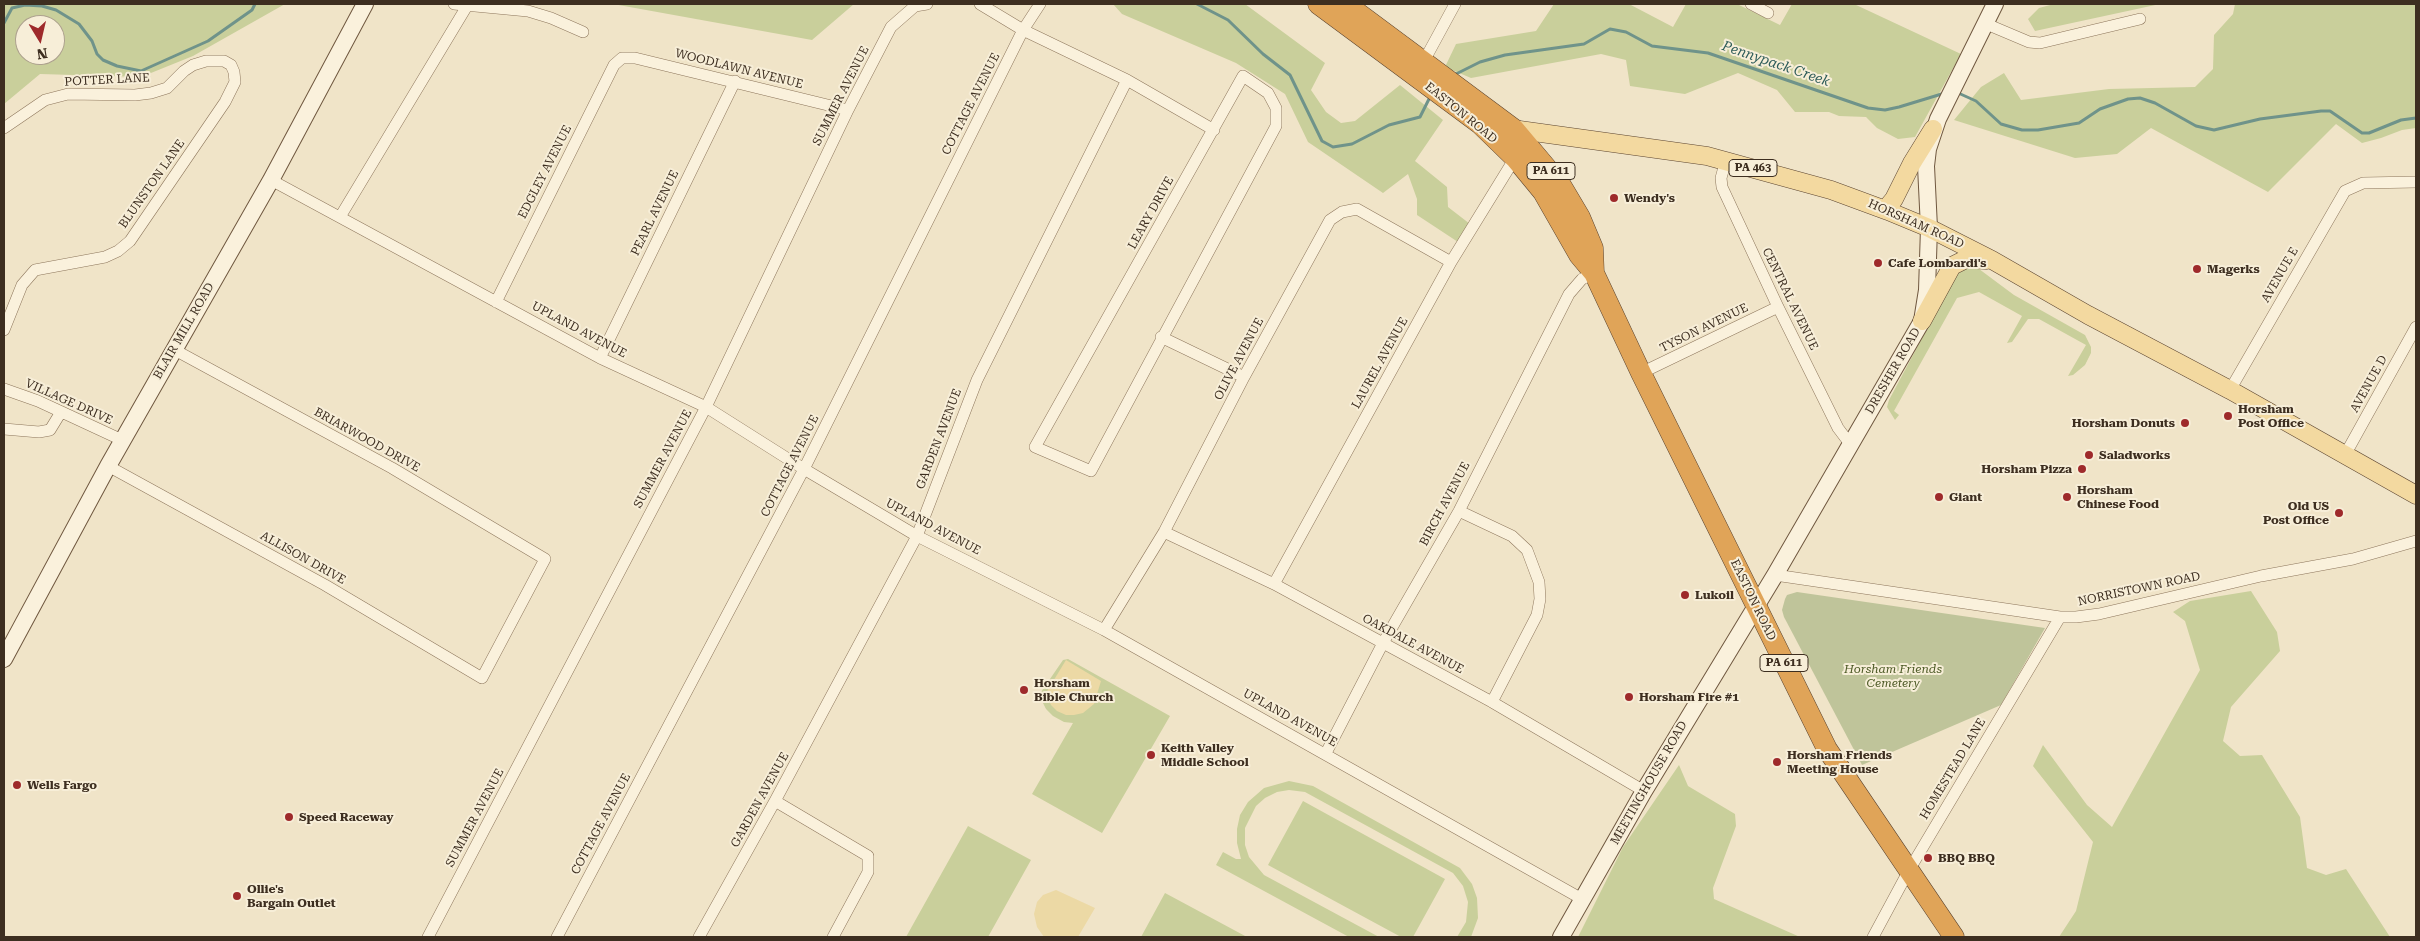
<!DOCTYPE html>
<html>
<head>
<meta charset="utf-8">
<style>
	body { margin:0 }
	#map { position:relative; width:2420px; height:941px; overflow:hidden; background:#f0e4c8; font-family:"Roboto Serif",serif }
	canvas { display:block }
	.frame { position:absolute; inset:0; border:5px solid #3d2e20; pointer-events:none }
	.north { position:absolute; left:15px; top:15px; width:50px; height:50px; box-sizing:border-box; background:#f7eed8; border:1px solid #ada18e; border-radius:50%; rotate:171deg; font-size:14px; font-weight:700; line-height:20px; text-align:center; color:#3d2e20 }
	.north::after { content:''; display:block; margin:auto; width:18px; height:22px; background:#9e2a2b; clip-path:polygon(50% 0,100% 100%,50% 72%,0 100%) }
</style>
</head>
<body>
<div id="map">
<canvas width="2420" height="941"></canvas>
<div class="frame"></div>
<div class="north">N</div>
</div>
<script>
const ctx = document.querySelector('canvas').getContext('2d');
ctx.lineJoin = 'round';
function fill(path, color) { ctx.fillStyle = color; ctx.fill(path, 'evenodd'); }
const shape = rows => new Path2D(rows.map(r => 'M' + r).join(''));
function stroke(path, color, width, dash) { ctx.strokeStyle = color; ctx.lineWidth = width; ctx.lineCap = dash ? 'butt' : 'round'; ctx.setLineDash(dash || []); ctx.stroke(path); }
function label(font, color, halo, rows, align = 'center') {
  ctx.font = font + ' "Roboto Serif",serif'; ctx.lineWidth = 4; ctx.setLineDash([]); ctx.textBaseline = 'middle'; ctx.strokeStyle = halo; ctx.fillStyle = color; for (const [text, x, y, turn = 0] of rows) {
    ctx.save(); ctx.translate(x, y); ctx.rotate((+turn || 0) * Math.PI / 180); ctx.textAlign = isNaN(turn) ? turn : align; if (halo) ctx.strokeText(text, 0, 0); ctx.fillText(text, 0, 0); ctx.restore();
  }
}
const green = shape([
	[4,4,285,4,193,56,141,77,40,74,4,104],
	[25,25,55,25,55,55,25,55],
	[613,4,854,4,812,40],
	[1113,4,1245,4,1325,63,1311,90,1326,112,1341,123,1355,121,1400,85,1443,120,1415,161,1447,187,1448,207,1470,224,1458,242,1417,215,1417,199,1408,174,1383,193,1308,142,1285,94,1236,63,1122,14],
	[1554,4,1629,4,1673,27,1686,4,1737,4,1780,25,1792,4,1854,4,1961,54,1915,137,1898,139,1877,128,1866,117,1839,116,1829,112,1795,112,1777,90,1738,73,1685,94,1630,86,1626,60,1601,54,1471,78,1445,67,1456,44,1536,31],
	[2054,4,2160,4,2035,31,2028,19,2039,8],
	[2235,4,2416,4,2416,128,2402,130,2381,138,2362,143,2336,124,2268,192,2151,128,2117,154,2075,158,1954,120,1981,87,2004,73,2021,100,2109,89,2195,87,2213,69,2214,35,2233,14],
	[1975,266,2014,295,2085,335,2091,347,2091,353,2085,365,2073,375,2068,376,2086,345,2039,319,2028,319,2012,342,2007,343,2022,316,1979,292,1957,298,1894,411,1899,415,1895,420,1887,407,1889,400,1937,310,1954,271],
	[2251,591,2277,632,2280,651,2231,707,2223,741,2240,756,2262,755,2300,817,2307,868,2326,875,2346,869,2390,937,2059,937,2076,911,2093,842,2033,766,2043,745,2087,805,2112,827,2200,670,2185,621,2173,612,2190,601],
	[1068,659,1170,716,1102,833,1032,794,1073,723,1064,722,1053,716,1046,709,1039,695,1063,660],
	[1679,765,1688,786,1735,814,1736,826,1713,888,1714,899,1800,937,1578,937,1623,847],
	[1289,781,1313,786,1460,868,1472,884,1477,898,1478,918,1471,937,1457,937,1466,922,1468,902,1463,886,1453,873,1305,792,1289,790,1277,792,1265,798,1256,806,1245,828,1245,845,1249,857,1264,875,1379,937,1349,937,1216,865,1223,852,1236,859,1241,859,1237,843,1237,829,1240,815,1248,802,1264,788],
	[1303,801,1445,879,1413,937,1401,937,1268,865],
	[968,826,1031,860,988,937,906,937],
	[1165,893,1247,937,1141,937]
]);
const sand = shape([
	[1066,660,1101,681,1094,704,1083,713,1074,715,1066,715,1057,711,1051,705,1046,693],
	[1056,890,1095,908,1078,937,1044,937,1037,927,1034,914,1037,902,1043,895]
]);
const cemetery = shape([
	[1797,592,2045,628,2001,705,1862,765,1784,617,1782,610,1785,599,1787,595]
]);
const stream = shape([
	[1197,4,1228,20,1263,54,1290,75,1322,141,1333,147,1352,144,1389,125,1420,117,1431,95],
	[4,23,12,8,25,5,42,6,56,10,79,24,92,41,97,54,103,60,117,66,141,71,208,41,252,10,255,4],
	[1454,75,1480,62,1505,55,1584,44,1610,29,1626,32,1652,46,1708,53,1868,108,1885,110,1899,107,1945,93],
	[1956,92,1976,101,2001,124,2022,130,2038,130,2079,123,2100,109,2128,99,2140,98,2155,103,2196,126,2214,130,2260,119,2321,111,2330,111,2362,133,2369,133,2401,120,2416,118]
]);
const street = shape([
	[454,4,528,11,551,18,583,32],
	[980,4,1023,30,1127,80,1214,130],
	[1751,4,1768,13],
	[1984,23,2029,42,2040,43,2140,19],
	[1424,61,1455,4],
	[1243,76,1268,93,1276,108,1276,126,1091,471,1035,447,1243,76],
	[4,128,45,100,68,94,135,95,151,93,167,88,184,71,193,65,206,61,224,61,231,65,234,72,235,82,225,102,130,241,118,251,105,257,35,270,22,285,4,330],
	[1726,160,1721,178,1722,187,1778,307,1838,428,1850,444],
	[271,180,600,358,706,407,804,469,917,536,1104,630,1582,899],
	[340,217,467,6],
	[496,302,614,65,622,58,635,58,848,110],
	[1161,337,1244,377],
	[600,358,735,81],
	[1641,373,1778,307],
	[4,389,38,401,122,440],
	[2230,390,2345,191,2363,183,2416,182],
	[4,429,39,432,50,430,61,412],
	[2345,455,2416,327],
	[108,466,325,585,482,678,545,559,392,468,173,349],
	[1459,511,1512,536,1527,550,1539,582,1540,599,1537,615,1492,702],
	[1164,532,1274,584,1492,702,1644,791],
	[1775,575,2060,617,2076,617,2099,614,2261,576,2353,559,2416,541],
	[1274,584,1451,262,1515,158],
	[1104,630,1164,532,1244,377,1330,220,1342,212,1357,209,1451,262],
	[1326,753,1383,643,1459,511,1569,294,1582,279,1594,273],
	[775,801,868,856,868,872,833,937],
	[428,937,706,407,848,110,891,27,915,6,927,4],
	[557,937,804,469,1023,30,1040,4],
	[699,937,775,801,917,536,977,380,1127,80],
	[1873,937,1908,872,2060,617]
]);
const secondary = shape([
	[4,659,108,466,271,180,365,4],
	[1561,937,1644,791,1775,575,1922,321,1927,290,1929,228,1926,166,1928,149,1938,119,1995,4]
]);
const primary = shape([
	[1505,128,1707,156,1831,190,1888,211,1929,228,1992,260,2088,315,2230,390,2416,495],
	[1885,210,1894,199,1912,163,1933,129],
	[1922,321,1952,266,1966,259,1987,260]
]);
const highway = shape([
	[1318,4,1480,124,1515,158,1543,192,1579,255,1594,273,1641,373,1827,749,1954,937],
	[1346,4,1514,129,1561,185,1580,217,1593,248,1594,273]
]);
const markers = [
	[1614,198,5,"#9e2a2b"],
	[1878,263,5,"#9e2a2b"],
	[2197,269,5,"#9e2a2b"],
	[2228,416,5,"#9e2a2b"],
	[2185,423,5,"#9e2a2b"],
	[2089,455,5,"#9e2a2b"],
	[2082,469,5,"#9e2a2b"],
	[1939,497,5,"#9e2a2b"],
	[2067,497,5,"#9e2a2b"],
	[2339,513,5,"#9e2a2b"],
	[1685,595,5,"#9e2a2b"],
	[1024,690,5,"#9e2a2b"],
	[1629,697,5,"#9e2a2b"],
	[1151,755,5,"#9e2a2b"],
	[1777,762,5,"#9e2a2b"],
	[17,785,5,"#9e2a2b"],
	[289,817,5,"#9e2a2b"],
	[1928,858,5,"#9e2a2b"],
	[237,896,5,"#9e2a2b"]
];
const shields = [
	[1753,168,48],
	[1551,171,48],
	[1784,663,48]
];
const shieldNames = [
	["PA 463",1753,168],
	["PA 611",1551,171],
	["PA 611",1784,663]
];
const streetNames = [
	["WOODLAWN AVENUE",739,69,14],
	["POTTER LANE",107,80,-3],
	["SUMMER AVENUE",841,96,-63],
	["COTTAGE AVENUE",971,104,-63],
	["EASTON ROAD",1461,113,39],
	["EDGLEY AVENUE",545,172,-63],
	["BLUNSTON LANE",152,184,-55],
	["PEARL AVENUE",655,213,-64],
	["LEARY DRIVE",1151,213,-61],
	["HORSHAM ROAD",1916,224,24],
	["AVENUE E",2280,275,-60],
	["CENTRAL AVENUE",1790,299,64],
	["TYSON AVENUE",1704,328,-26],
	["UPLAND AVENUE",579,330,28],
	["BLAIR MILL ROAD",184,331,-60],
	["OLIVE AVENUE",1239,359,-62],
	["LAUREL AVENUE",1380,363,-61],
	["DRESHER ROAD",1893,371,-60],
	["AVENUE D",2369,384,-61],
	["VILLAGE DRIVE",69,402,24],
	["GARDEN AVENUE",939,439,-69],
	["BRIARWOOD DRIVE",367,440,29],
	["SUMMER AVENUE",663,459,-62],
	["COTTAGE AVENUE",790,466,-63],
	["BIRCH AVENUE",1445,504,-62],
	["UPLAND AVENUE",933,527,28],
	["ALLISON DRIVE",303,558,29],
	["NORRISTOWN ROAD",2139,589,-12],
	["EASTON ROAD",1753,600,64],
	["OAKDALE AVENUE",1413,644,28],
	["UPLAND AVENUE",1290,718,29],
	["HOMESTEAD LANE",1953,769,-59],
	["MEETINGHOUSE ROAD",1649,783,-60],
	["GARDEN AVENUE",760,800,-61],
	["SUMMER AVENUE",475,818,-62],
	["COTTAGE AVENUE",601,824,-62]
];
const poiNames = [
	["Wendy's",1624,198],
	["Cafe Lombardi's",1888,263],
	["Magerks",2207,269],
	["Horsham",2238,409],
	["Post Office",2238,423],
	["Horsham Donuts",2175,423,"right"],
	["Saladworks",2099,455],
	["Horsham Pizza",2072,469,"right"],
	["Horsham",2077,490],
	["Chinese Food",2077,504],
	["Giant",1949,497],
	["Old US",2329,506,"right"],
	["Post Office",2329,520,"right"],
	["Lukoil",1695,595],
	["Horsham",1034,683],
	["Bible Church",1034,697],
	["Horsham Fire #1",1639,697],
	["Keith Valley",1161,748],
	["Middle School",1161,762],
	["Horsham Friends",1787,755],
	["Meeting House",1787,769],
	["Wells Fargo",27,785],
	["Speed Raceway",299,817],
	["BBQ BBQ",1938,858],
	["Ollie's",247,889],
	["Bargain Outlet",247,903]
];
const parkNames = [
	["Horsham Friends",1893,669],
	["Cemetery",1893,683]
];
const waterNames = [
	["Pennypack Creek",1776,64,19]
];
fill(green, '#c9cf9b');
fill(sand, '#ecd9a5');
fill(cemetery, '#bfc49a');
stroke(stream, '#6f938a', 3);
stroke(street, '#8d765c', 12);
stroke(secondary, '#6f573f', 18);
stroke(primary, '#5b4430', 19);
stroke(highway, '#5b4430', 21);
stroke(street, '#faf1dc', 11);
stroke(secondary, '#faf1dc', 16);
stroke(primary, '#f3d9a0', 18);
stroke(highway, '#e0a458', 20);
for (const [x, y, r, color] of markers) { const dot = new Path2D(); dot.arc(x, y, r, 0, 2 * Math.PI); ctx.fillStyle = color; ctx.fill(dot); stroke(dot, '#f7eed8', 2); }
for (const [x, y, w] of shields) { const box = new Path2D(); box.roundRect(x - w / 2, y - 8.5, w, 17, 4); ctx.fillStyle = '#f7eed8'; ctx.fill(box); stroke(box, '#3d2e20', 1); }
label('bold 11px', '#3d2e20', null, shieldNames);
label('12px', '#3d2e20', '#f7eed8', streetNames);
label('bold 12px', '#3d2e20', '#f7eed8', poiNames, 'left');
label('italic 12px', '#4d5a26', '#f7eed8', parkNames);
label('italic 14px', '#2f5d5a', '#f7eed8', waterNames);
</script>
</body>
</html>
